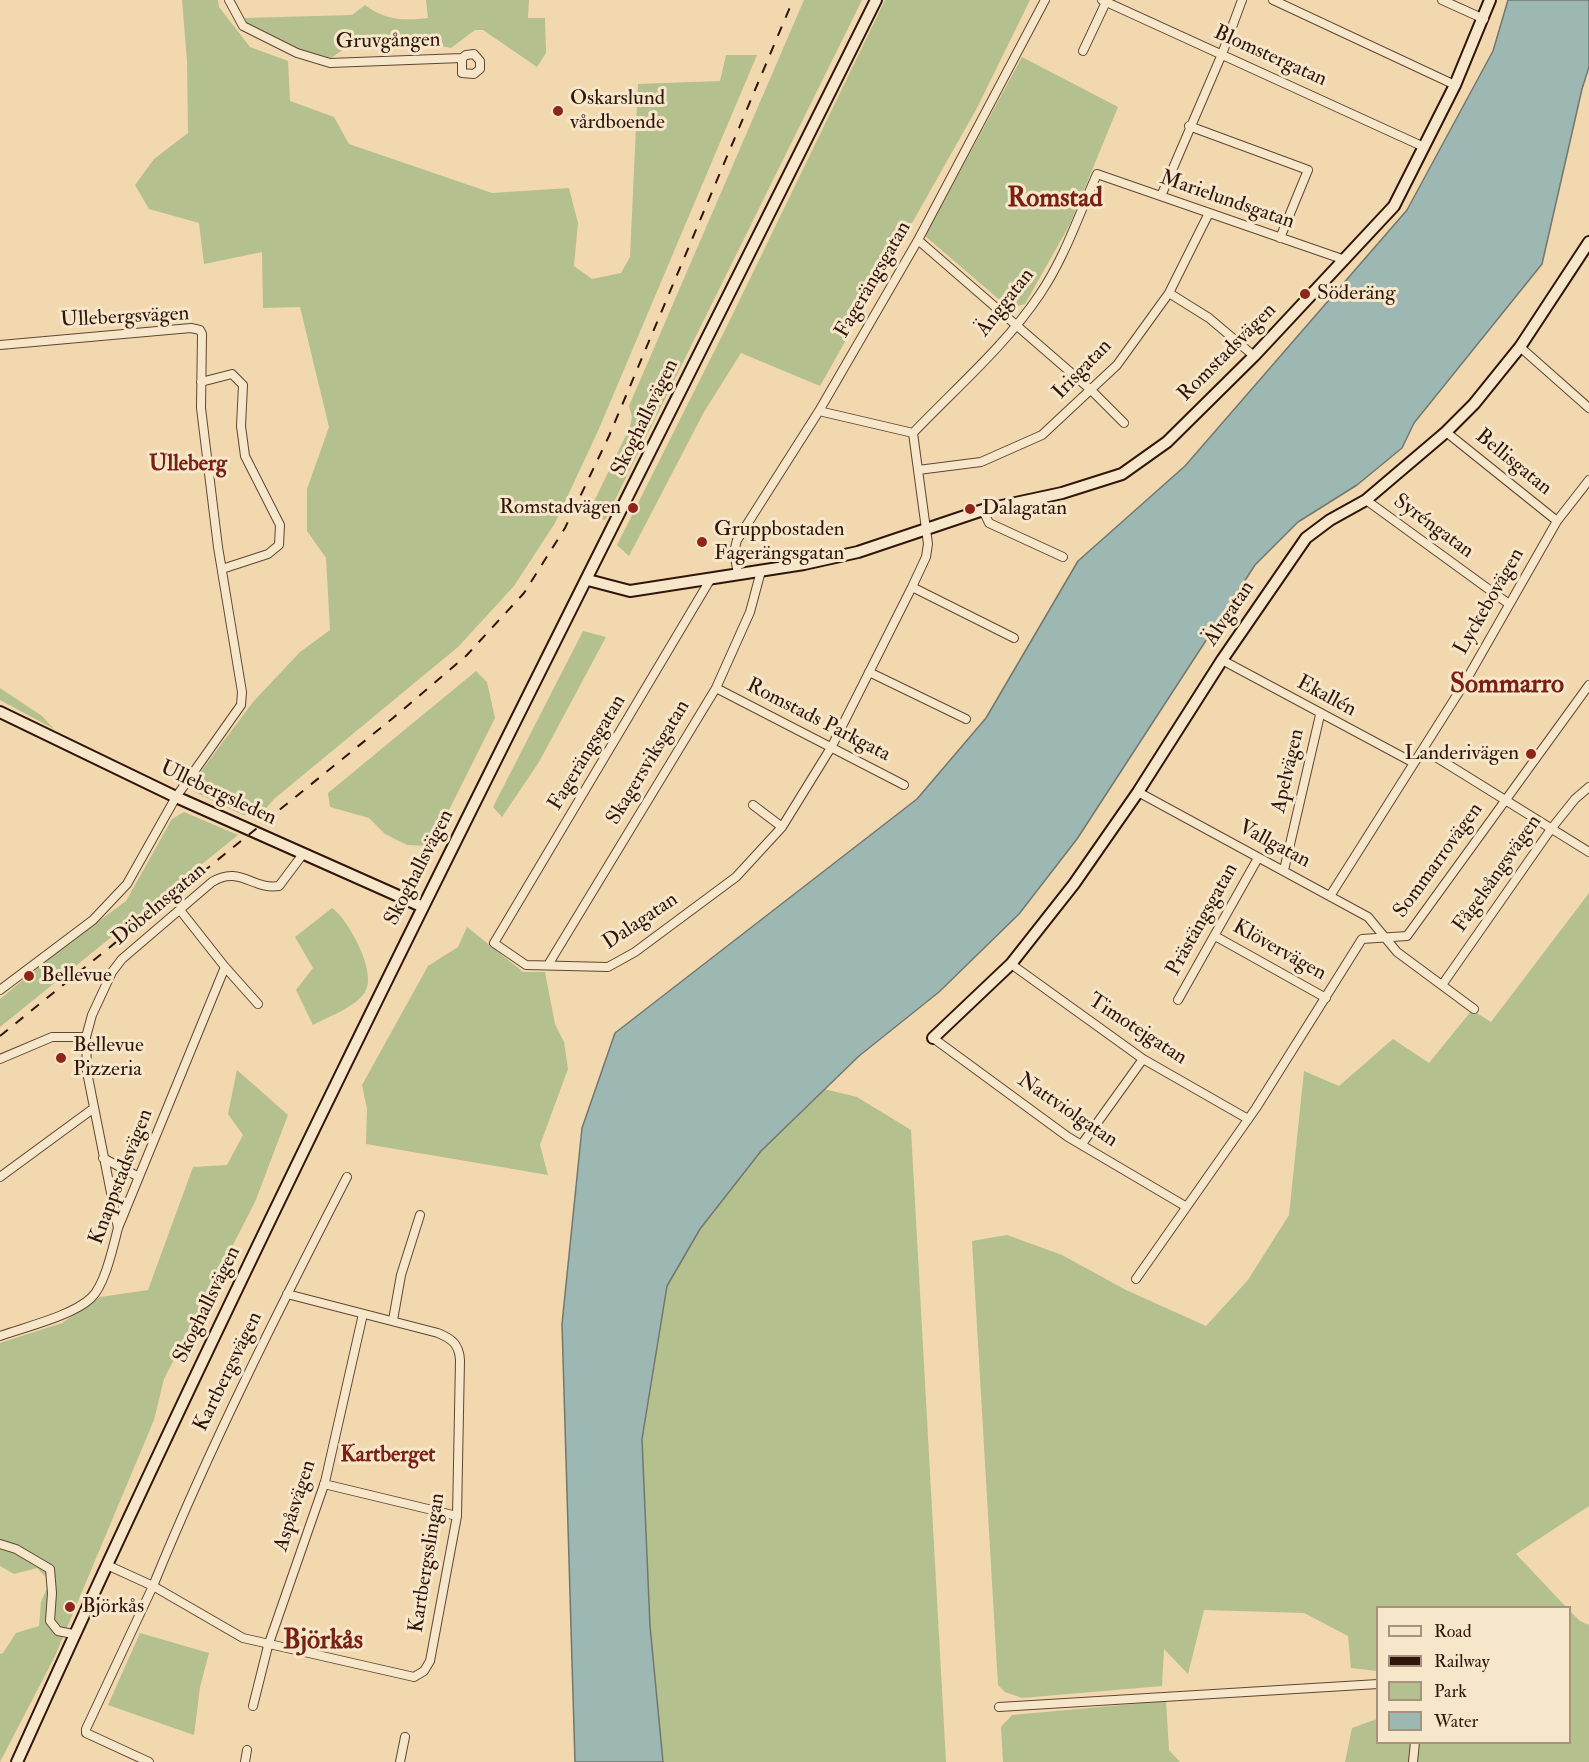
<!DOCTYPE html>
<meta charset="utf-8">
<style>
body{margin:0}
#map{position:relative;width:1589px;height:1762px;overflow:hidden;background:#f1d8ae;font-family:"IM FELL Double Pica",serif}
canvas{display:block}
.legend{position:absolute;left:1376px;top:1606px;width:195px;height:138px;box-sizing:border-box;background:#f6e6ca;border:2px solid #a7927d;margin:0;padding:8px 10px;list-style:none;font-size:18px;color:#31150a}
.legend li{display:flex;align-items:center;gap:12px;height:30px}
.legend b{width:30px;border:2px solid #a7927d}
</style>
<div id="map">
<canvas width="1589" height="1762"></canvas>
<ul class="legend">
<li><b style="height:8px;background:#f6e6ca"></b>Road</li>
<li><b style="height:8px;background:#31150a"></b>Railway</li>
<li><b style="height:16px;background:#b4c08e"></b>Park</li>
<li><b style="height:16px;background:#9db8b3"></b>Water</li>
</ul>
</div>
<script>
const g = document.querySelector('canvas').getContext('2d');
g.lineJoin = 'round';
function paint(path, color) { g.fillStyle = color; g.fill(path, 'evenodd'); }
function stroke(path, color, width, dash) { g.strokeStyle = color; g.lineWidth = width; g.lineCap = dash ? 'butt' : 'round'; g.setLineDash(dash || []); g.stroke(path); }
function drawText(font, color, halo, rows, align = 'center') {
  g.font = font + ' "IM FELL Double Pica",serif'; g.lineWidth = 6; g.setLineDash([]); g.textBaseline = 'middle'; g.strokeStyle = halo; g.fillStyle = color; for (const [text, x, y, turn = 0] of rows) {
    g.save(); g.translate(x, y); g.rotate((+turn || 0) * Math.PI / 180); g.textAlign = isNaN(turn) ? turn : align; if (halo) g.strokeText(text, 0, 0); g.fillText(text, 0, 0); g.restore();
  }
}
paint(new Path2D(`
 M182,0H218L219,7L250,47L288,61L290,101L334,117L349,144L492,193L569,188L578,223L574,266L592,279L621,273L630,257L638,84L720,81L726,55H757L598,431L555,523L514,586L458,647L274,799L260,815H243L193,791V782L253,702L300,652L330,630L326,558L307,531V489L329,427L300,307L263,308L262,252L204,264L199,223L149,209L135,185L154,159L188,133L187,61Z
 M426,0H529L528,18H545L546,53L537,67L483,30H475L451,48L384,34L359,39L331,58L302,51L246,25L245,18L352,15L365,5C384,20 404,21 428,18Z
 M804,0H862L605,520L587,516L630,427L632,417L629,406Z
 M885,0H1030L977,108L820,386L741,353L704,412L629,556L617,545L728,324Z
 M1022,57L1118,107L1070,224L1025,304L1009,308L925,236Z
 M583,631L606,637L539,762L502,817L493,807Z
 M476,671L487,682L495,718L431,846L407,845L385,834L369,818L330,807L328,793Z
 M0,688L42,716L54,729L0,700Z
 M184,812L238,835L0,1027V999L52,956L126,901L172,819Z
 M1589,893V1506L1516,1554L1566,1607L1378,1608L1377,1671L1351,1668L1348,1636L1304,1613L1204,1610L1188,1674L1164,1649L1162,1686L1022,1698L1005,1692L998,1685L972,1241L1007,1235L1062,1255L1126,1290L1206,1326L1248,1280L1289,1215L1304,1071L1339,1086L1393,1039L1429,1063L1472,1010L1491,1022Z
 M332,908C348,919 378,973 365,992C354,1008 330,1016 313,1025L296,990L313,968L295,937Z
 M467,927L523,972H545L555,1024L564,1042L568,1069L540,1145L548,1175L366,1144L367,1109L362,1085L428,966L458,947Z
 M237,1070L288,1115L255,1202L164,1379L154,1420L55,1656L0,1762V1654L3,1653L16,1633L39,1626L41,1602L50,1581L37,1568L14,1574L0,1566V1343L62,1323L100,1297L148,1290L193,1167L227,1165L243,1135L228,1114Z
 M824,1089L857,1097L911,1130L946,1762H663L650,1626L642,1439L667,1286L700,1229L761,1151Z
 M1570,1611L1580,1621L1589,1625V1762H1345L1352,1728L1377,1719L1378,1742H1570Z
 M140,1633L209,1653L200,1687L194,1735L108,1705Z
 M1166,1701L1169,1750L1180,1762H1003L1001,1727L1012,1715Z`), '#b4c08e');
const water = new Path2D(`
 M1508,0H1589V67L1582,89L1542,264L1414,423L1402,448L1357,485L1298,522L1255,565L1077,839L1019,914L939,992L859,1056L761,1151L700,1229L667,1286L642,1439L650,1626L663,1762H575L562,1324L582,1128L615,1033L917,799L986,718L1078,561L1185,466L1407,210L1493,51Z`);
paint(water, '#9db8b3');
stroke(water, '#72776f', 1.5);
const street = new Path2D(`
 M229,0L243,26L297,53L330,63L462,58L466,55L474,54L480,61V69L474,74L462,73V58
 M1102,0L1424,147
 M1273,0L1455,85
 M1442,0L1484,19
 M1083,51L1106,2
 M1189,126L1308,170L1280,238
 M1161,196L1222,54L1242,0
 M918,240L1091,390L1124,423
 M1169,293L1209,318L1254,356
 M0,345L191,328L200,330L202,334L201,408L218,547L242,692L241,705L176,797L127,884L93,920L0,990
 M1520,347L1589,408
 M201,382L232,374L243,385L241,426L245,456L280,525L279,545L268,554L222,569
 M1446,432L1557,521
 M913,433C956,388 1006,345 1040,294C1065,257 1079,214 1097,174L1345,260
 M918,470L981,462L1042,435L1117,365L1169,293L1209,213
 M1366,500L1509,604
 M983,510L989,523L1063,557
 M738,574L734,552L737,540L819,411L918,240L1045,0
 M710,580L494,943L526,965L608,967L635,952L736,877L782,827L832,746L912,587L926,557L928,544L913,433L819,411
 M912,587L1014,638
 M1222,660L1414,763
 M869,672L966,719
 M716,688L904,785
 M1423,749L1589,852
 M1138,792L1368,917L1397,952L1474,1009
 M753,805L782,827
 M1284,870L1320,715
 M1330,896L1464,684L1557,521L1589,480
 M180,910L225,967L258,1004
 M1215,936L1326,998
 M1011,964L1143,1059L1248,1119
 M548,965L716,688L750,612L761,571
 M1442,985L1551,829L1575,799L1589,787
 M1178,1000L1258,858
 M933,1038L1068,1137L1185,1206
 M0,1059L52,1037H86
 M1082,1144L1143,1059
 M103,1158L139,1177
 M0,1177L94,1108
 M118,1228L87,1072L86,1037L92,1015L112,972L122,959L212,882C240,865 252,890 279,886L303,854
 M1136,1279L1256,1108L1362,939L1407,936L1589,685
 M287,1294L438,1333C452,1339 459,1344 460,1360L457,1516L430,1661L424,1671L414,1677L243,1638L153,1586C210,1446 278,1311 347,1177
 M393,1320L401,1275L420,1215
 M0,1336C25,1327 72,1316 91,1298C105,1285 113,1247 118,1228L225,967
 M324,1484L457,1516
 M0,1544L16,1549L50,1569L52,1593L50,1621L58,1631L73,1634
 M107,1565L153,1586L86,1729V1733L149,1762
 M253,1706L268,1646L325,1482L363,1314
 M999,1707L1378,1684
 M245,1762L247,1750
 M400,1762L405,1737
 M1413,1762L1415,1742`);
const secondary = new Path2D(`
 M588,580L630,591L804,564L858,552L983,510L1062,493L1122,474L1167,442L1254,356L1394,206L1455,85L1490,0
 M0,712L176,797L421,906
 M933,1038L1011,964L1074,884L1138,792L1222,660L1306,538L1330,520L1366,500L1446,432L1474,404L1520,347L1589,242
 M17,1762C285,1166 585,585 876,0`);
stroke(street, '#614633', 10);
stroke(secondary, '#31150a', 14);
stroke(street, '#f6e6ca', 8);
stroke(secondary, '#f6e6ca', 10);
stroke(new Path2D(`
 M0,1036L393,718L466,656L524,593L565,528L609,436L793,0`), '#31150a', 2, [10, 10]);
for (const [x, y, r, color] of [
 [558,111,6,"#8f2418"],
 [1305,294,6,"#8f2418"],
 [633,508,6,"#8f2418"],
 [970,509,6,"#8f2418"],
 [702,542,6,"#8f2418"],
 [1531,754,6,"#8f2418"],
 [29,976,6,"#8f2418"],
 [61,1058,6,"#8f2418"],
 [70,1607,6,"#8f2418"]
]) { const dot = new Path2D(); dot.arc(x, y, r, 0, 2 * Math.PI); g.fillStyle = color; g.fill(dot); stroke(dot, '#f6e6ca', 2); }
drawText('21px', '#31150a', '#f6e6ca', [
 ["Gruvgången",388,42,-1],
 ["Blomstergatan",1270,57,24],
 ["Marielundsgatan",1227,201,19],
 ["Fagerängsgatan",874,280,-60],
 ["Änggatan",1006,303,-52],
 ["Ullebergsvägen",125,318,-3],
 ["Romstadsvägen",1228,353,-45],
 ["Irisgatan",1083,370,-46],
 ["Skoghallsvägen",646,418,-64],
 ["Bellisgatan",1513,463,39],
 ["Syréngatan",1433,527,36],
 ["Lyckebovägen",1490,602,-60],
 ["Älvgatan",1230,614,-56],
 ["Ekallén",1326,697,28],
 ["Romstads Parkgata",818,721,27],
 ["Fagerängsgatan",588,753,-59],
 ["Skagersviksgatan",649,763,-59],
 ["Apelvägen",1289,771,-77],
 ["Ullebergsleden",218,794,25],
 ["Vallgatan",1274,845,28],
 ["Sommarrovägen",1439,861,-54],
 ["Skoghallsvägen",420,868,-63],
 ["Fågelsångsvägen",1498,874,-55],
 ["Döbelnsgatan",160,905,-40],
 ["Prästängsgatan",1203,920,-61],
 ["Dalagatan",641,922,-34],
 ["Klövervägen",1279,951,29],
 ["Timotejgatan",1137,1030,33],
 ["Nattviolgatan",1067,1111,34],
 ["Knappstadsvägen",122,1177,-69],
 ["Skoghallsvägen",208,1305,-64],
 ["Kartbergsvägen",229,1372,-64],
 ["Aspåsvägen",296,1506,-72],
 ["Kartbergsslingan",428,1563,-81]
]);
drawText('21px', '#31150a', '#f6e6ca', [
 ["Oskarslund",570,99],
 ["vårdboende",570,123],
 ["Söderäng",1317,294],
 ["Romstadvägen",621,508,"right"],
 ["Dalagatan",982,509],
 ["Gruppbostaden",714,530],
 ["Fagerängsgatan",714,554],
 ["Landerivägen",1519,754,"right"],
 ["Bellevue",41,976],
 ["Bellevue",73,1046],
 ["Pizzeria",73,1070],
 ["Björkås",82,1607]
], 'left');
drawText('bold 22px', '#7a1f14', '#f6e6ca', [
 ["Ulleberg",188,465],
 ["Kartberget",388,1456]
]);
drawText('bold 27px', '#7a1f14', '#f6e6ca', [
 ["Romstad",1055,200],
 ["Sommarro",1507,686],
 ["Björkås",323,1642]
]);
</script>
